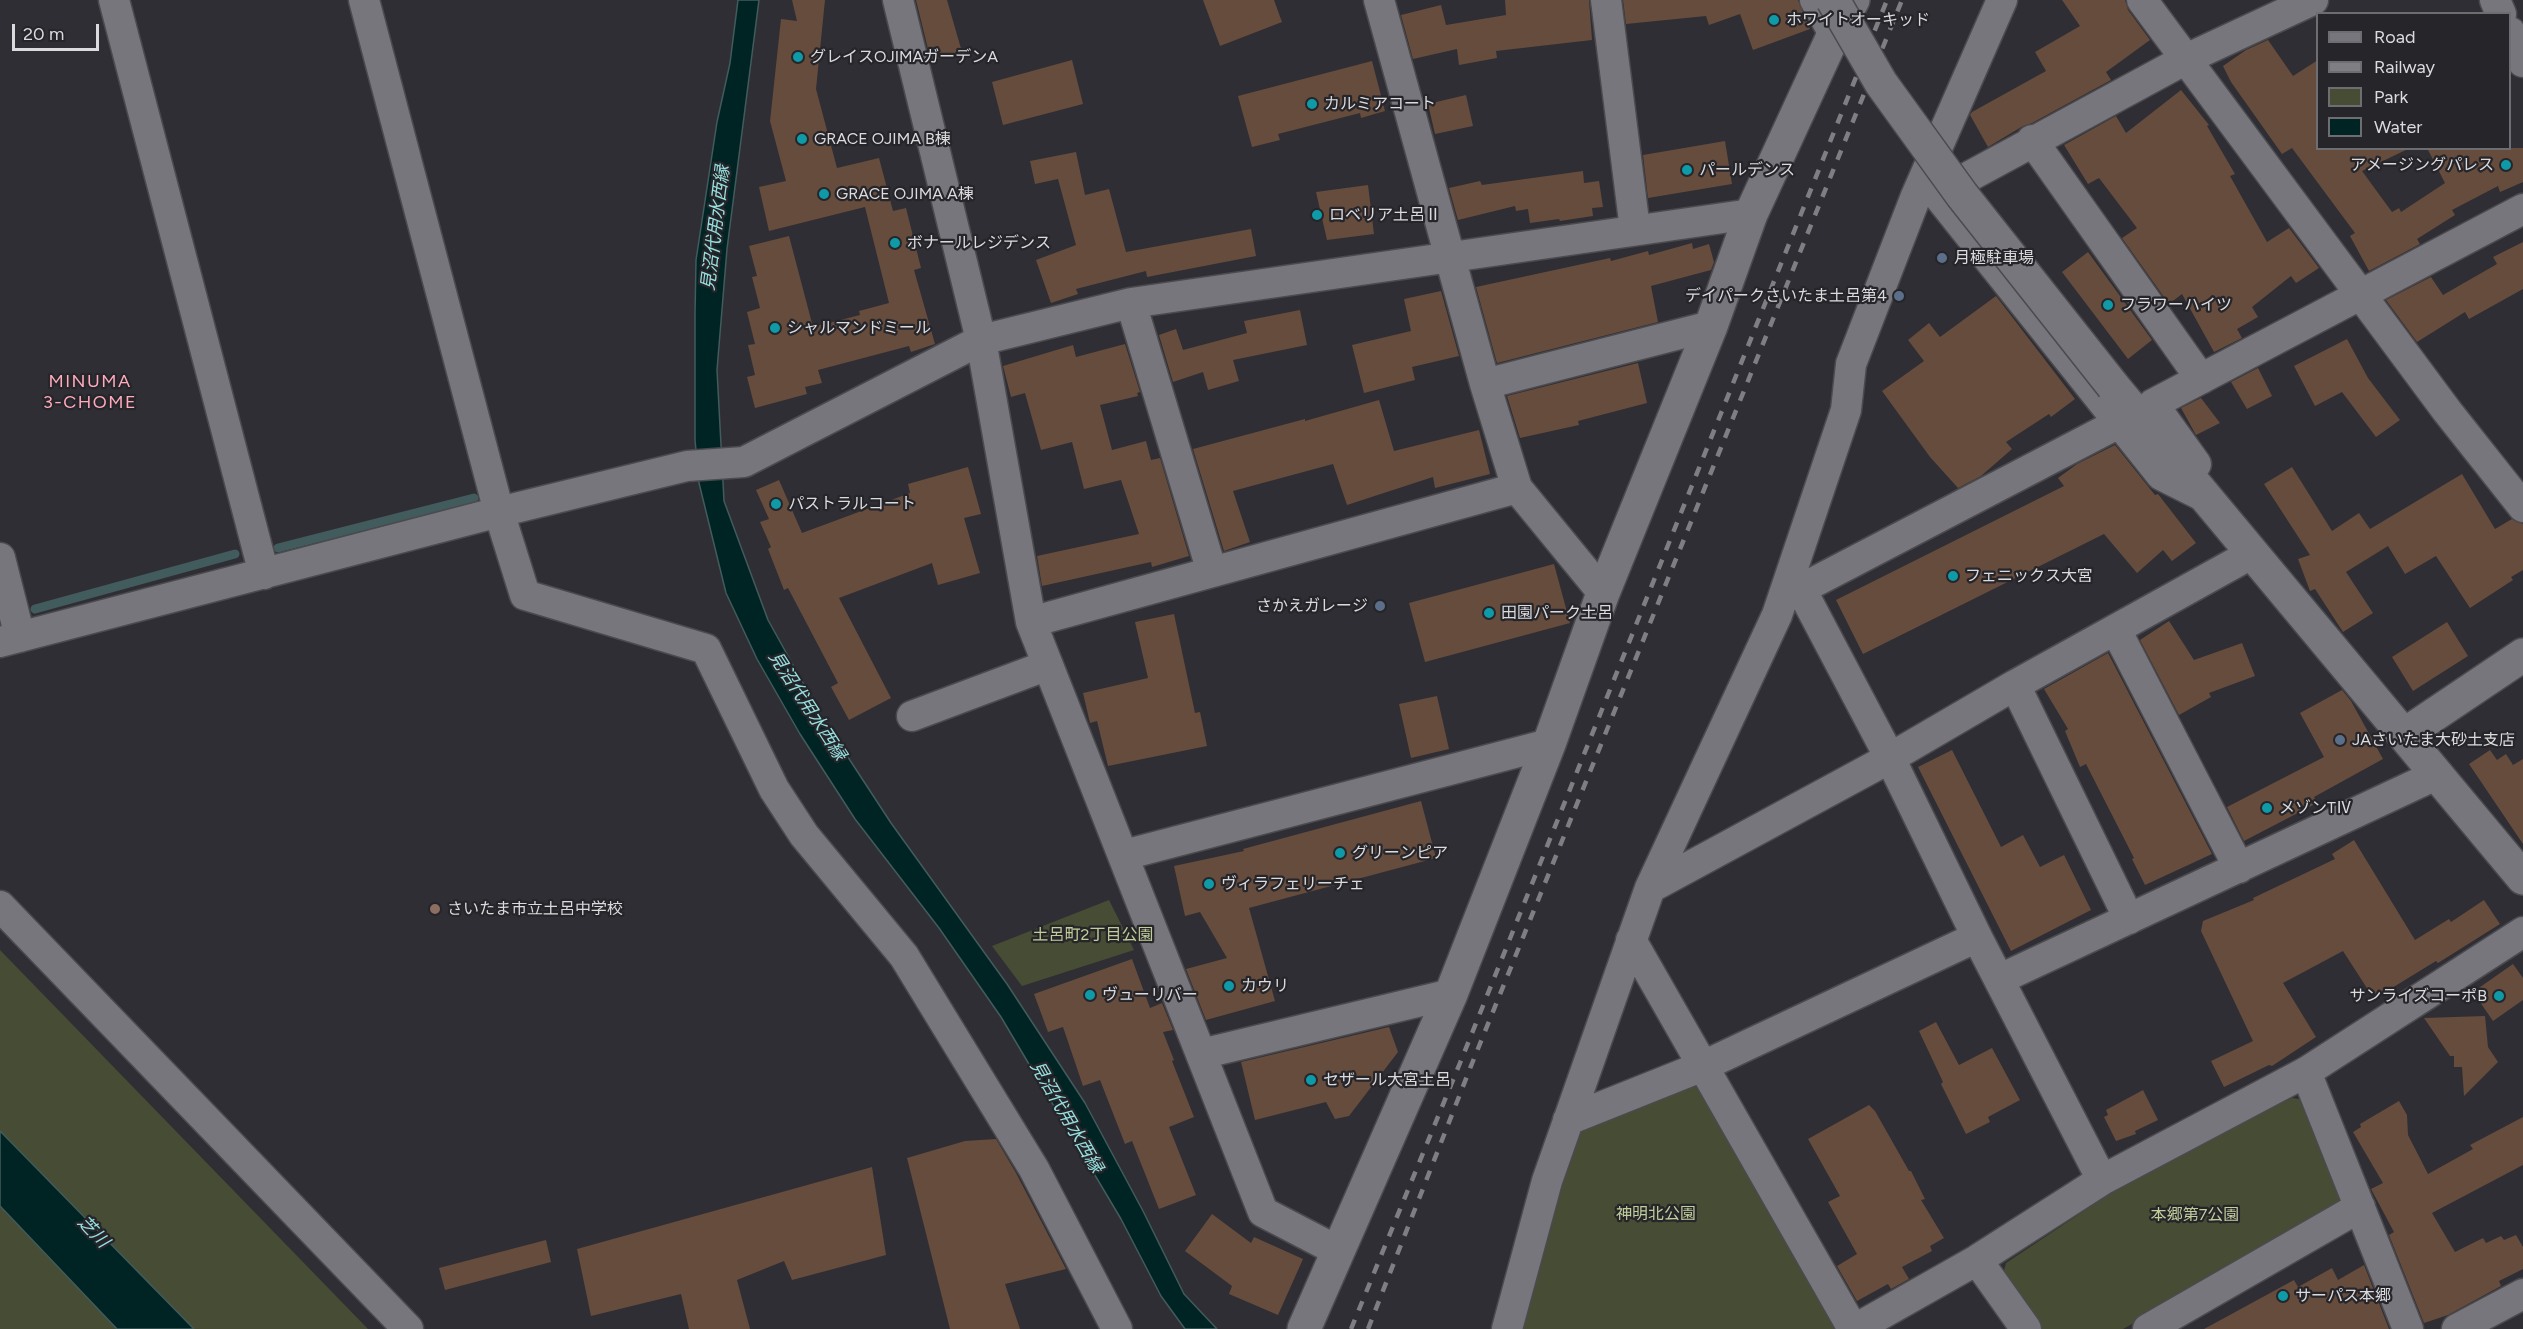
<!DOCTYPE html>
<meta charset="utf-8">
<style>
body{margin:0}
#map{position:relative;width:2523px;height:1329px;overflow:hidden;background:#2f2e34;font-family:Figtree,sans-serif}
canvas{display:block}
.legend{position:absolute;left:2316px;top:12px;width:195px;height:138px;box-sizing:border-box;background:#26252a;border:2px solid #6e6e72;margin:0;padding:8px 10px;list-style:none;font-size:18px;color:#dbdbde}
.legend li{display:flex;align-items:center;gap:12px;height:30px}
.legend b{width:30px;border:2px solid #6e6e72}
.scale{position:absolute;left:12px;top:24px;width:87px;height:27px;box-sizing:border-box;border:3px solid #dbdbde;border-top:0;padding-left:8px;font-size:18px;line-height:21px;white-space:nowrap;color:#dbdbde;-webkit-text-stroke:4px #26252a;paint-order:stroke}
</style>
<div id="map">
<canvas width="2523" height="1329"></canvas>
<ul class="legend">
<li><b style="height:8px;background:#77767d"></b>Road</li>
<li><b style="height:8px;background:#7f7f83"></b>Railway</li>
<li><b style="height:16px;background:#464d34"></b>Park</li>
<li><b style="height:16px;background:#002424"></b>Water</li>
</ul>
<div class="scale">20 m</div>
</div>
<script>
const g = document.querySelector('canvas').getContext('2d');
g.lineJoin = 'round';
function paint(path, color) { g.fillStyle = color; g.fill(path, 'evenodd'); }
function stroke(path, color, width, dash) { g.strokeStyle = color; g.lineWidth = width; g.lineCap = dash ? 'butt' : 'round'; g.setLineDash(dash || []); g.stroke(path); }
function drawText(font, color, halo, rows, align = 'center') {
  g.font = font + ' Figtree,"Noto Sans JP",sans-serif'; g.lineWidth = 4.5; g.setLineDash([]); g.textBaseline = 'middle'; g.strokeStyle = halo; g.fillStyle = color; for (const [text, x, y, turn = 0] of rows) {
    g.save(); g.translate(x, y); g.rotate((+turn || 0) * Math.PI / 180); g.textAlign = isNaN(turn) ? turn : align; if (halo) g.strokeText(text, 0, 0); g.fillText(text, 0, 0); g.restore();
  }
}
paint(new Path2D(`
 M1109,900L1134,950L1022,986L992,946Z
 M0,950L368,1329H194L0,1131Z
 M1703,1066L1853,1329H1507L1568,1120Z
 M2292,1098L2305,1100L2346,1205L2123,1329H2032L2002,1279L2006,1263L2162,1159Z
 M0,1206L117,1329H0Z`), '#464d34');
const water = new Path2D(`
 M738,0H759L727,249L717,370L724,501L768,620L823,719L891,823L1007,984L1085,1103L1143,1211L1184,1294L1217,1329H1185L1161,1296L1121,1219L1001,1017L939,928L855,819L800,734L757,659L726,593L699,483L695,440V314L696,260L717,122L730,63Z
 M0,1131L194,1329H117L0,1206Z`);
paint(water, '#002424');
stroke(water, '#425b5c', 1.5);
stroke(new Path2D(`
 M278,548L474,498
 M35,609L235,554`), '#425b5c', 9);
paint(new Path2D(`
 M792,0H825L816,89L837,168L879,158L893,211L906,208L921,268L914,270L935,344L911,352L909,346L818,370L822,383L805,387L807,394L755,408L747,377L755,375L748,345L755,344L747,312L760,308L752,277L757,276L749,246L789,236L813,327L860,315L859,311L889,303L865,207L769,231L759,187L786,181L770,121L781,19L797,21Z
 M916,0H947L962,52L931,61Z
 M1203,0H1274L1282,22L1220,46Z
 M1505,0H1589L1592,40L1496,51L1497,58L1459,65L1457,49L1413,59L1401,15L1441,5L1446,25L1506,15Z
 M1623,0H1798L1810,29L1753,50L1740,14L1709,25L1706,16L1626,24Z
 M2062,0H2125L2128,10L2150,40L2106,72L2111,80L2032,123L2023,126L1988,147L1970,115L1972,112L2046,71L2035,52L2080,26Z
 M2268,40L2293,76L2318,60V148H2410L2362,171L2392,212L2399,208L2401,212L2445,183L2427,148H2523V182L2500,192L2498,186L2452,210L2455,215L2417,239L2420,244L2369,271L2350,236L2355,233L2292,148L2282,154L2231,82L2223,66L2246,50Z
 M1072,60L1083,104L1003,125L992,82Z
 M1372,61L1385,111L1361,118L1360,113L1278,134L1280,140L1252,147L1238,96Z
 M2181,90L2209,125L2207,126L2235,174L2230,176L2267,242L2289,228L2319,268L2296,283L2291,276L2252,307L2258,317L2237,329L2242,338L2214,352L2182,294L2169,304L2122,238L2137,228L2099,178L2088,184L2064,145L2116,116L2126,133Z
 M1466,95L1473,126L1435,134L1428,104Z
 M1725,141L1732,184L1648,198L1643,155Z
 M1076,152L1085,195L1109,189L1126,252L1251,229L1256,256L1147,277L1146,271L1076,289L1078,294L1051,303L1036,260L1076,245L1058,179L1035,184L1030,161Z
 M1583,171L1584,183L1599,181L1603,207L1592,208L1593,216L1560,221L1559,219L1530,223L1528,209L1516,211L1515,206L1458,220L1449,188L1480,181L1482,185Z
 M1368,185L1374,234L1327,240L1316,192Z
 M2523,242V289L2469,319L2465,312L2417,342L2386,300L2431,277L2443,295L2497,264L2493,257Z
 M1692,243L1693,249L1709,244L1714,262L1711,270L1651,286L1658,322L1497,363L1476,287L1610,258L1611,261L1648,251L1649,255Z
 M2088,252L2152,340L2128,359L2062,272Z
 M1441,291L1459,356L1412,367L1415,380L1364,393L1352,345L1411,331L1404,299Z
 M1996,296L2075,399L2051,417L2049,414L2006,442L2012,449L1981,476L1958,488L1930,457L1882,391L1924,361L1908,340L1929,323L1940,337Z
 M1300,310L1307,345L1233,360L1239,381L1208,390L1203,372L1173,382L1159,335L1176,329L1183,350L1247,333L1244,321Z
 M2347,339L2368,378L2400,420L2376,437L2342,392L2315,406L2294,366Z
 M1125,344L1140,392L1137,393L1138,396L1100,405L1112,450L1146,441L1151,460L1160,458L1189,556L1152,567L1151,562L1042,586L1037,556L1139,534L1121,480L1084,489L1072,442L1041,450L1025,393L1011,397L1003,366L1073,345L1076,357Z
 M1638,363L1647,403L1578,421L1579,425L1520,438L1507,396Z
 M2258,368L2272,396L2247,409L2231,382Z
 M2201,398L2220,423L2196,435L2181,408Z
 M1379,400L1394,451L1479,430L1490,474L1435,488L1433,477L1347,505L1333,464L1233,491L1250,542L1224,551L1193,449L1305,419V421Z
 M2115,445L2155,495L2158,494L2196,543L2172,561L2163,550L2137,573L2104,534L1863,654L1836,600L2064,486L2058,478L2077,464Z
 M968,467L981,514L964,518L980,573L938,585L932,563L839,598L891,698L849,720L831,687L838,683L788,588L784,590L768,549L771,547L760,522L769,519L756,490L779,480L802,533L910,493L908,484Z
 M2292,467L2332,531L2359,513L2370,529L2462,474L2495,529L2512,519L2523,524V570L2511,577L2513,580L2470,608L2436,556L2405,574L2388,546L2346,572L2373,613L2343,632L2315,589L2310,591L2298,559L2310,555L2264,484Z
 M1554,564L1570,623L1425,662L1409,603Z
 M1174,614L1195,713L1200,712L1207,746L1108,766L1097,721L1090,723L1083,693L1148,678L1135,622Z
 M2169,621L2194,660L2242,643L2255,676L2209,693L2211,697L2179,715L2140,640Z
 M2447,622L2468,656L2413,691L2392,657Z
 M2108,653L2212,854L2145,885L2132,859L2134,858L2086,764L2080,767L2065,731L2068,729L2044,689Z
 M2342,690L2351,701L2383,759L2314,797L2317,803L2244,841L2227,807L2324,757L2300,713Z
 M1437,696L1449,749L1411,758L1399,704Z
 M1952,750L2001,847L2023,835L2040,867L2064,855L2091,910L2011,951L1918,767Z
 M2490,750L2497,760L2506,754L2513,765L2523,759V844L2469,764Z
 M1421,801L1436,858L1249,908L1275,1001L1206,1020L1186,969L1227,958L1200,912L1185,916L1174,866L1244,851L1243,849Z
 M2354,840L2415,940L2449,919L2451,922L2484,900L2500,924L2438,963L2436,961L2374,999L2343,951L2283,983L2316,1037L2272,1066L2269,1065L2224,1087L2211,1061L2253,1041L2201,931L2203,921L2254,900L2253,898L2335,859L2332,854Z
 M1132,959L1150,1008L1162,1003L1173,1030L1163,1032L1174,1060L1172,1061L1194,1117L1169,1127L1196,1195L1159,1209L1132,1141L1125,1144L1100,1080L1083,1086L1063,1027L1048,1032L1034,994Z
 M2513,964L2523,978V1000L2493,1021L2473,992Z
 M2485,1016L2488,1047L2498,1062L2464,1096L2462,1067H2454V1056H2450L2424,1018Z
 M1936,1022L1959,1065L1992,1048L2020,1100L1988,1117L1990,1122L1966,1134L1941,1084L1943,1082L1919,1031Z
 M1389,1027L1398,1052L1349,1116L1335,1119L1326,1102L1255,1120L1241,1062Z
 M2143,1090L2158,1120L2135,1131L2136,1134L2116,1141L2104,1117L2108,1115L2106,1110Z
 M2399,1101L2407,1115L2408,1135L2428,1174L2473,1149L2470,1145L2523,1117V1165L2432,1213L2455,1252L2483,1238L2486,1243L2501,1236L2504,1240L2516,1235L2523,1247V1269L2499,1281L2501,1286L2448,1315L2424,1323L2389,1235L2394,1232L2371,1189L2383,1183L2353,1132L2361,1127L2360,1124Z
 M1869,1105L1875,1111L1909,1171H1911L1925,1199L1921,1200L1944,1238L1930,1246L1932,1251L1902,1267L1909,1279L1891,1289L1888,1284L1857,1301L1837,1266L1857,1254L1828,1202L1840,1196L1808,1139Z
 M996,1139L1016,1173L1066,1269L1005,1284L1020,1329H950L907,1158L965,1141Z
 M872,1167L886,1255L792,1280L784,1261L737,1280L750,1329H689L681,1294L591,1316L577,1249Z
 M1212,1214L1251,1243L1254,1237L1303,1259L1278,1315L1229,1294L1232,1286L1185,1251Z
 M546,1240L551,1262L445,1290L439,1268Z
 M2364,1265L2389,1329H2204L2294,1280L2298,1287L2332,1268L2338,1280Z`), '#664c3d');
const street = new Path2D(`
 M114,0L264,574
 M364,0L499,512L525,595L706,649L774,789L804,835L904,956L1034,1169L1117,1329
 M898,0L981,340L1031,622L1263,1212L1338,1251
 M1379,0L1485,384L1517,488L1603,593
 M1606,0L1635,229
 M1815,0L1834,34
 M2142,0L2447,411L2523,507
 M2495,0L2501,14
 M2510,32L2523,62
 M2032,140L2201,379
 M1970,176L2186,59L2313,0
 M1924,178L2161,475L2205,497
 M1131,303L1212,572
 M1485,384L1711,326
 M2196,464L2153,404L2523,209
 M0,558L20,637
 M1790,578L1801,589L1890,758L1977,937L2102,1180
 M1801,589L2119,423
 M1031,622L1517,488
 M2116,630L2239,868
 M0,642L499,512L687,466L744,462L981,340L1131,303L1751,214
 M2015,685L2129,919
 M912,716L1048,665
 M1124,855L1549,744
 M1650,888L1890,758L2015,685L2253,553
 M0,906L408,1329
 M1631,940L1853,1329
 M2000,979L2438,774
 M1201,1054L1451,994
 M2306,1072L2408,1329
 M1568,1120L1703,1066L1977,937
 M1977,1260L2026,1329
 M1507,1329L1547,1181L1650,888L1777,615L1846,410L1851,364L1916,196L2002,0
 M1855,1329L1977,1260L2102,1180L2306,1072L2523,932
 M2148,1329L2360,1207
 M2457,1329L2523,1294`);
const secondary = new Path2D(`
 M2113,386L2523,878
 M2404,735L2523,655
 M1304,1329L1451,994L1549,744L1603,593L1711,326L1751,214L1834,34L1853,0`);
stroke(street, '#4b4a4e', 33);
stroke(secondary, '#4b4a4e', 36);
stroke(street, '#77767d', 30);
stroke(secondary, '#77767d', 33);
stroke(new Path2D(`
 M1351,1329L1460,1063L1887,0
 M1368,1329L1471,1066L1902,0`), '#7f7f83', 4.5, [10, 10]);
const secondaryBridge = new Path2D(`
 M1833,0L1881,83L1962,195L2113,386`);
stroke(secondaryBridge, '#4b4a4e', 36, []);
stroke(secondaryBridge, '#77767d', 33);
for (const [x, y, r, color] of [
 [1774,20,6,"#0f9aa8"],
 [798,57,6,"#0f9aa8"],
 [1312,104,6,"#0f9aa8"],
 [802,139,6,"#0f9aa8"],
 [2506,165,6,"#0f9aa8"],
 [1687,170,6,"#0f9aa8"],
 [824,194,6,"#0f9aa8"],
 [1317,215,6,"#0f9aa8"],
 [895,243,6,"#0f9aa8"],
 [1942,258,6,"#5c6f8a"],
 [1899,296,6,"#5c6f8a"],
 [2108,305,6,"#0f9aa8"],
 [775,328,6,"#0f9aa8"],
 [776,504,6,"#0f9aa8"],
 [1953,576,6,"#0f9aa8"],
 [1380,606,6,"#5c6f8a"],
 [1489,613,6,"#0f9aa8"],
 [2340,740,6,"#5c6f8a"],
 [2267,808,6,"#0f9aa8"],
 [1340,853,6,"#0f9aa8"],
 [1209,884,6,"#0f9aa8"],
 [435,909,6,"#8d6e63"],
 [1229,986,6,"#0f9aa8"],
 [1090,995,6,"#0f9aa8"],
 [2499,996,6,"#0f9aa8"],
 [1311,1080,6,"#0f9aa8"],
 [2283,1296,6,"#0f9aa8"]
]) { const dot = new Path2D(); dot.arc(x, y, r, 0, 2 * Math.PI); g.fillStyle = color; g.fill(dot); stroke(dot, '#26252a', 2); }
drawText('16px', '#dbdbde', '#26252a', [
 ["ホワイトオーキッド",1786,20],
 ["グレイスOJIMAガーデンA",810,57],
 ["カルミアコート",1324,104],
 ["GRACE OJIMA B棟",814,139],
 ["アメージングパレス",2494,165,"right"],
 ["パールデンス",1699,170],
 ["GRACE OJIMA A棟",836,194],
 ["ロベリア土呂Ⅱ",1329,215],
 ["ボナールレジデンス",907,243],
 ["月極駐車場",1954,258],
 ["デイパークさいたま土呂第4",1887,296,"right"],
 ["フラワーハイツ",2120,305],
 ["シャルマンドミール",787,328],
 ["パストラルコート",788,504],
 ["フェニックス大宮",1965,576],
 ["さかえガレージ",1368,606,"right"],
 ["田園パーク土呂",1501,613],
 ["JAさいたま大砂土支店",2352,740],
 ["メゾンTⅣ",2279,808],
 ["グリーンピア",1352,853],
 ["ヴィラフェリーチェ",1221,884],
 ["さいたま市立土呂中学校",447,909],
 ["カウリ",1241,986],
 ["ヴューリバー",1102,995],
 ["サンライズコーポB",2487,996,"right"],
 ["セザール大宮土呂",1323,1080],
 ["サーパス本郷",2295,1296]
], 'left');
drawText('16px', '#c0ce9a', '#26252a', [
 ["土呂町2丁目公園",1093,935],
 ["神明北公園",1656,1214],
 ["本郷第7公園",2195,1215]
]);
drawText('italic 18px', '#96dfdf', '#26252a', [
 ["見沼代用水西縁",716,228,-83],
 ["見沼代用水西縁",807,706,57],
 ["見沼代用水西縁",1066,1117,60],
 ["芝川",93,1232,46]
]);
g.letterSpacing = '1.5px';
drawText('18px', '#ffabbd', '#26252a', [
 ["MINUMA",90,382],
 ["3-CHOME",90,403]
]);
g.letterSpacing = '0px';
</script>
